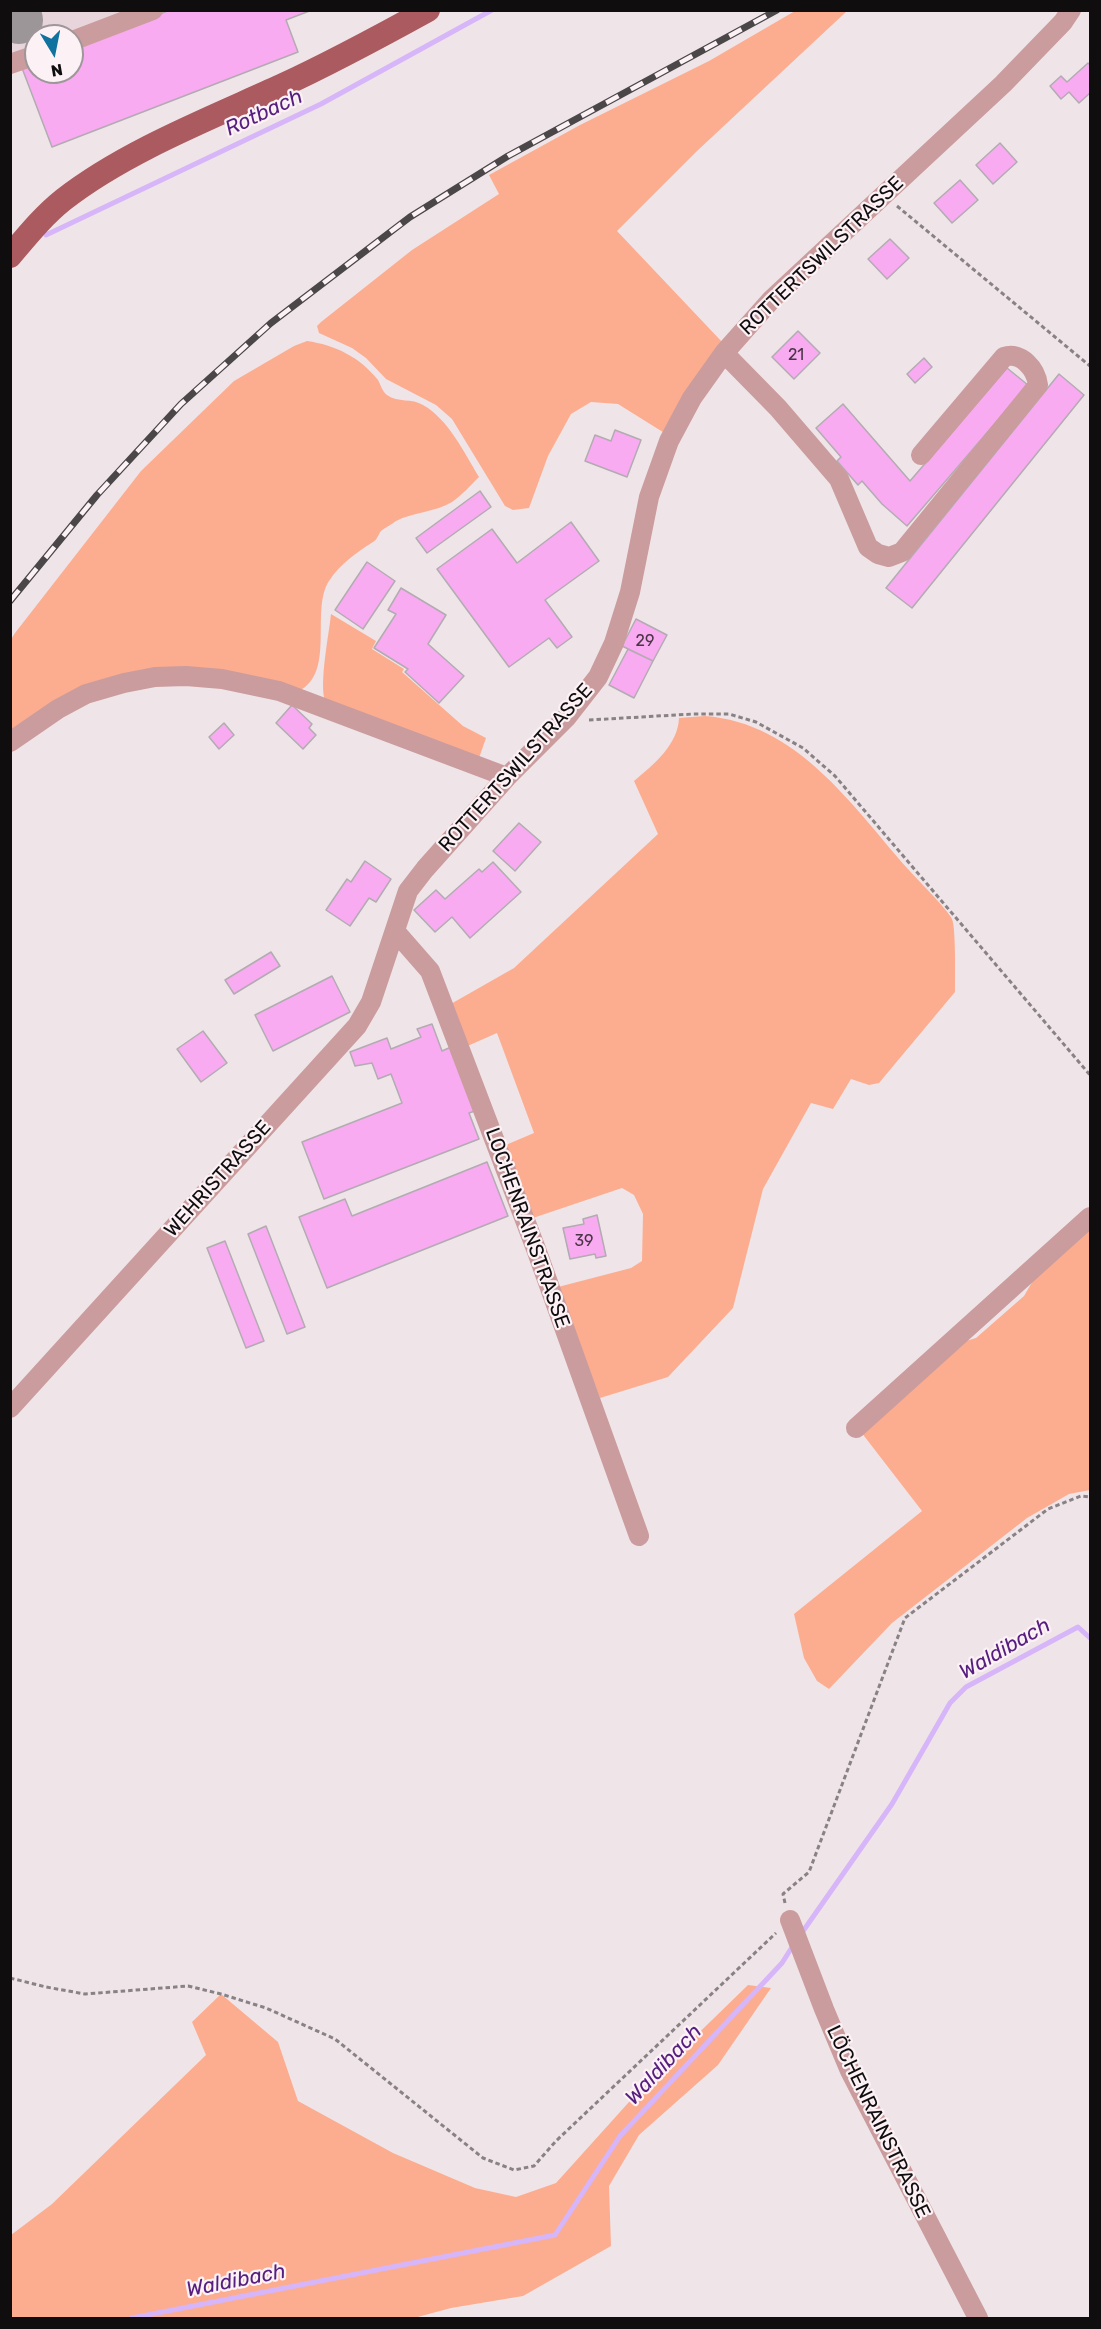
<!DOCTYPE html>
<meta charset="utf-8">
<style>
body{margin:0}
#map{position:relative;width:1101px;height:2329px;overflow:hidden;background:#efe5e9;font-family:Rubik,sans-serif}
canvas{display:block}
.frame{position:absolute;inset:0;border:12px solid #100d0e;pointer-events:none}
.north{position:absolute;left:24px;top:24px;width:60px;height:60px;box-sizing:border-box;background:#fcf2f6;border:2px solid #9e9699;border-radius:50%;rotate:170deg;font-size:16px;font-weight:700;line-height:24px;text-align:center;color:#100d0e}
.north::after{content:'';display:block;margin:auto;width:21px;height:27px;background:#0f729f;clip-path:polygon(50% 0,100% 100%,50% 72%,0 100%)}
</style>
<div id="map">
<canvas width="1101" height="2329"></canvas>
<div class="frame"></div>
<div class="north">N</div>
</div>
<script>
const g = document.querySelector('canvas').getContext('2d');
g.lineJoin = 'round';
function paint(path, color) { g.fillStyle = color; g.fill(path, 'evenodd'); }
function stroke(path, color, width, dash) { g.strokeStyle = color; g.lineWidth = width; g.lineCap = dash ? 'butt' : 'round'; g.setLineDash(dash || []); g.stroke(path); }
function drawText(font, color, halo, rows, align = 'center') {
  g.font = font + ' Rubik,sans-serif'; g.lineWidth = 4.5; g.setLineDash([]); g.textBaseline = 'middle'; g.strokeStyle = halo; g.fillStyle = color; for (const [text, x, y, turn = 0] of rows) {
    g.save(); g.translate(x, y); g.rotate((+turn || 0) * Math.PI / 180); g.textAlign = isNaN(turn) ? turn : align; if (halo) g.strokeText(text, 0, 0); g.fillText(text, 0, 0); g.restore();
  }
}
paint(new Path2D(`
 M11,11H170L72,48V36H36V62L11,72Z`), '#e7d5db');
paint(new Path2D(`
 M795,11H847L697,151L617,231L724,344L666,434L618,404L591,402L571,414L548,456L529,508L513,510L505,506L452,419L436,405L386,379L366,358L352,348L319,333L317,326L321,322L412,250L499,194L489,175L580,125L709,61Z
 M307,341C335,345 360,357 378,380C381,385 382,391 387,395C398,403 412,398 423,405C448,419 464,452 479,477C471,485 462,495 452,502C436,512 413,512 396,521C392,524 385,528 381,531C378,535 377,540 373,542C356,553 341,563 329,581C310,610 336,672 299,691L160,669L11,733L10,641L15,633L141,471L234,381L294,346Z
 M331,614L376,641L372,649L404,669L402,672L463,726L486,738L479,758L325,701C319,683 329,634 331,614Z
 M705,716C797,723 851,804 907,868C916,878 948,910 952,919C956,928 955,980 955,992L879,1083L869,1085L851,1079L833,1109L811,1103L763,1189L733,1308L668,1377L600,1398L558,1287L631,1268L642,1261L643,1214L634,1195L622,1188L530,1219L501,1147L534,1133L497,1033L463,1048L449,1005L514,968L658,834L634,781C653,765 678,745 679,718Z
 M1090,1222V1490L1069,1494L1027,1518L892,1623L829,1689L817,1681L804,1658L794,1614L922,1511L861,1432L959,1343L976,1338L1024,1296L1038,1272Z
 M748,1985L771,1988L718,2065L639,2135L609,2186L611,2246L523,2296L451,2308L414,2318H11V2235L52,2204L206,2055L192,2022L221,1994L278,2042L298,2101L393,2153L475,2188L516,2197L556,2183L638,2092Z`), '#fcad90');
stroke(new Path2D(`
 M46,235L321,104L492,10
 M801,1934L892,1804L950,1703L966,1687L1078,1627L1090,1638
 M132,2318L555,2235L620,2136L782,1963L794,1944`), '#d6b5f9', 5);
stroke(new Path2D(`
 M15,10L19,20`), '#9d9698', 48);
const building = new Path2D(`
 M170,10H312L286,20L298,52L52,147L22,68L36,62V72H72V48Z
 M1088,63L1090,65V93L1079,103L1069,92L1061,99L1050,86L1061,76L1067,82Z
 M1000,143L1017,162L993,184L976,165Z
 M960,180L978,200L952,223L934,203Z
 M890,239L909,258L887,279L868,259Z
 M798,331L820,353L794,379L772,357Z
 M924,358L932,367L915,383L907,374Z
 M1007,368L1028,385L907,526L882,504L862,481L858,485L837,461L841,457L816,428L843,404L910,481Z
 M1059,374L1084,395L912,608L886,588Z
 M615,430L641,440L627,477L585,461L595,435L611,441Z
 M480,491L491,507L427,553L416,538Z
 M571,522L599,561L545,600L572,637L557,648L549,638L509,667L437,569L492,529L517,563Z
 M367,562L395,581L363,629L335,610Z
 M401,588L446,615L428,644L464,676L439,703L405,672L408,669L374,648L396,614L388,610Z
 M636,619L667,635L653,661L622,646Z
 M628,649L653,661L634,698L609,685Z
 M292,705L312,724L309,728L316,735L303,749L276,723Z
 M224,723L234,735L219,749L209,737Z
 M519,823L541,842L515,871L493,851Z
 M365,861L391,879L376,902L369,898L350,926L326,910L347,879L351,882Z
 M493,862L521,892L470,938L452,917L435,932L414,910L436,890L445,899L479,869L482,872Z
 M271,952L280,966L234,994L225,980Z
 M332,976L350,1012L273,1051L255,1015Z
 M432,1024L442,1051L451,1047L475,1111L469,1113L479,1139L324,1199L302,1142L402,1103L391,1074L378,1079L372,1063L355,1066L350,1052L387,1038L391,1049L421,1037L417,1029Z
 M203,1031L227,1063L201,1082L177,1049Z
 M487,1162L508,1216L327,1288L299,1217L345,1199L352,1216Z
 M597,1215L606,1256L596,1258L595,1254L570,1259L563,1228L584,1224L583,1219Z
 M266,1226L305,1327L287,1334L248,1234Z
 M225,1241L264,1341L246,1348L207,1248Z`);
paint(building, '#f8abf0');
stroke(building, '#b2abb1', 1.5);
stroke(new Path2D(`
 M897,206L1090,366
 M589,720L693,714H729L756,722L803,748L835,776L1090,1075
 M785,1903L783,1894L809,1872L905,1618L1048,1509L1081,1496L1090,1497
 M10,1978L46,1987L85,1994L188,1986L221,1994L266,2008L335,2039L483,2158L514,2170L534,2166L556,2141L776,1933`), '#898285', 3, [4.5, 3]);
stroke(new Path2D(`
 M72,41L153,10
 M10,64L36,55
 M724,353L778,408L839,479L868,547L878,554L889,557L902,552L1038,385C1036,369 1021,351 1004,357L921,455
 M10,742L58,709L86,694L124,683L155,677L186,676L222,679L279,691L507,777
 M395,931L430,971L536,1249L639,1536
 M10,1408L357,1026L371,1002L408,891L425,869L507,777L566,718L598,677L614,643L630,592L649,497L669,441L692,398L724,353L772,299L1003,84L1063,22L1071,10
 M856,1428L1090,1217
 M790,1920L824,2009L850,2071L978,2318`), '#cb9c9d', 20);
stroke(new Path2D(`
 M10,256C27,236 43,216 63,200C124,152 211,118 281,86C331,63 379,37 428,10`), '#ab5a5f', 24);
const rail = new Path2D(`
 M10,601L97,495L181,404L271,323L410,217L508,156L777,10`);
stroke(rail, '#4b4748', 7);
stroke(rail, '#fcf2f6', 4.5, [14]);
drawText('16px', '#4a3446', null, [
 ["21",796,355],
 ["29",645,641],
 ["39",584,1241]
]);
drawText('20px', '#100d0e', '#fcf2f6', [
 ["ROTTERTSWILSTRASSE",822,256,-44],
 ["ROTTERTSWILSTRASSE",516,768,-48],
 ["WEHRISTRASSE",218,1179,-48],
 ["LOCHENRAINSTRASSE",527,1228,70],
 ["LÖCHENRAINSTRASSE",878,2122,64]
]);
drawText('italic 21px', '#561e7f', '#fcf2f6', [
 ["Rotbach",264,113,-25],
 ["Waldibach",1005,1649,-30],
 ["Waldibach",664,2065,-47],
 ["Waldibach",236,2281,-11]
]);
</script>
